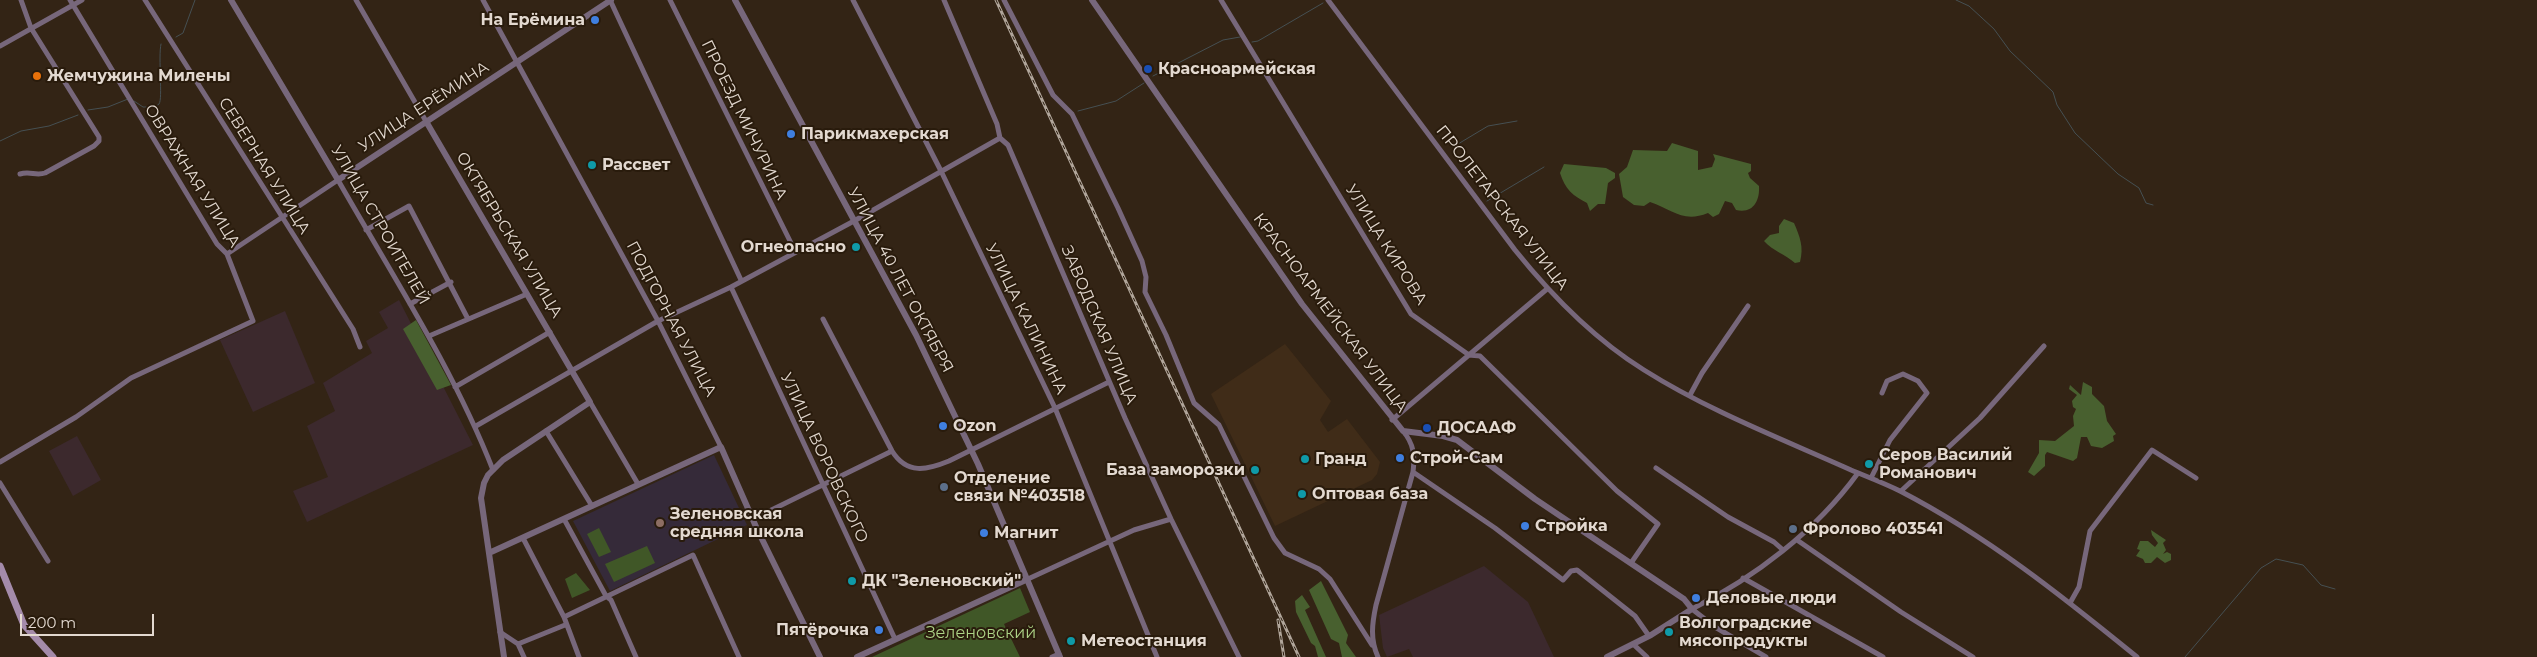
<!DOCTYPE html>
<meta charset="utf-8">
<style>
body{margin:0}
#map{position:relative;width:2537px;height:657px;overflow:hidden;background:#332415;font-family:Montserrat,sans-serif}
canvas{display:block}
.scale{position:absolute;left:20px;top:614px;width:134px;height:22px;box-sizing:border-box;border:2px solid #e3d9d0;border-top:0;padding-left:6px;font-size:15px;line-height:18px;white-space:nowrap;color:#e3d9d0;-webkit-text-stroke:4px #291b0c;paint-order:stroke}
</style>
<div id="map">
<canvas width="2537" height="657"></canvas>
<div class="scale">200 m</div>
</div>
<script>
const g = document.querySelector('canvas').getContext('2d');
g.lineJoin = 'round';
function paint(path, color) { g.fillStyle = color; g.fill(path, 'evenodd'); }
function stroke(path, color, width, dash) { g.strokeStyle = color; g.lineWidth = width; g.lineCap = dash ? 'butt' : 'round'; g.setLineDash(dash || []); g.stroke(path); }
function drawText(font, color, halo, rows, align = 'center') {
  g.font = font + ' Montserrat,sans-serif'; g.lineWidth = 4; g.setLineDash([]); g.textBaseline = 'middle'; g.strokeStyle = halo; g.fillStyle = color; for (const [text, x, y, turn = 0] of rows) {
    g.save(); g.translate(x, y); g.rotate((+turn || 0) * Math.PI / 180); g.textAlign = isNaN(turn) ? turn : align; if (halo) g.strokeText(text, 0, 0); g.fillText(text, 0, 0); g.restore();
  }
}
paint(new Path2D(`
 M1285,344L1331,401L1320,420L1328,432L1347,419L1380,462L1377,474L1372,480L1275,526L1211,394Z`), '#402c18');
paint(new Path2D(`
 M399,300L473,445L307,522L293,491L328,477L307,426L335,411L323,383L372,353L366,341L388,328L379,312Z
 M285,311L315,383L253,412L220,340Z
 M77,436L101,480L73,496L49,451Z
 M1484,566L1528,602L1554,657H1413L1409,649L1387,657L1383,648L1379,615Z`), '#3c292d');
paint(new Path2D(`
 M714,455L747,525L610,591L573,521Z`), '#352a39');
paint(new Path2D(`
 M599,528L611,552L599,557L587,534Z
 M647,546L655,563L614,582L605,564Z
 M576,573L590,590L572,598L565,579Z
 M1020,588L1030,612L1004,624L1020,657H872Z`), '#405727');
paint(new Path2D(`
 M1672,143L1698,151V170L1712,167L1715,159L1713,154L1751,164V171L1748,173L1750,178L1759,186C1760,201 1753,214 1736,210L1732,203L1725,201L1719,214L1713,217L1708,213C1683,223 1673,210 1650,202L1644,206L1634,205L1623,197L1619,174L1627,167L1633,150L1667,151Z
 M1564,164L1606,168L1615,173V178L1608,183L1605,204H1598L1590,211L1587,203C1573,196 1565,189 1560,173Z
 M1784,219L1794,223C1800,237 1804,247 1800,262L1795,263C1785,254 1773,251 1764,241L1770,235L1779,233V226Z
 M416,320L451,385L437,390L403,329Z
 M2083,382L2092,387V394L2104,406L2107,421L2116,434L2113,436L2114,441L2102,448L2091,446L2087,437H2081L2077,458L2073,461L2047,452L2045,455V466L2034,476L2028,472L2039,453V440L2055,441L2074,426L2073,416L2076,409L2073,407L2072,401L2077,395L2069,389L2070,385L2081,395Z
 M2151,530L2166,540L2163,543L2166,550L2163,554L2167,552L2171,554V560L2165,563L2157,557L2151,563H2145L2143,559L2136,556L2140,550L2137,549L2140,541H2148L2155,547L2158,543L2152,535Z
 M1321,581L1348,635L1346,643L1356,657H1342L1339,643L1331,639L1309,590Z
 M1302,595L1310,607L1305,610L1326,657H1318L1315,646L1311,643L1296,612L1295,601Z`), '#48602f');
stroke(new Path2D(`
 M1956,0L1969,6L1994,29L2010,51L2053,92L2057,105L2075,133L2118,174L2139,188L2146,203L2153,205
 M176,37L183,33L195,0
 M1252,42L1258,41L1323,3
 M1153,76L1223,40L1240,37
 M134,101L143,107C148,107 155,108 159,104C163,99 158,57 161,44
 M88,110L108,107L128,99
 M1078,111L1116,101L1144,83
 M0,141L21,131L49,126L78,115
 M1453,147L1488,126L1517,121
 M1487,201L1544,167
 M2185,657L2261,568L2276,559L2303,565L2321,585L2335,589`), '#465053', 1);
stroke(new Path2D(`
 M145,0L353,329L360,347
 M356,0L427,123
 M483,0L658,321L721,447
 M610,0L741,280
 M670,0L795,251
 M853,0L941,171L1055,408L1157,657
 M944,0L997,124L1000,138L1008,145L1125,418L1171,519L1239,657
 M1004,0L1053,95L1072,114L1118,208L1142,261L1146,277L1145,292L1166,335L1194,403L1219,425L1274,538L1285,553L1319,569L1330,579L1372,645
 M1221,0L1411,314L1469,355L1480,356L1617,491L1658,524L1631,563
 M1328,0L1515,250C1552,296 1594,339 1644,370C1709,411 1782,439 1851,470C1868,477 1884,483 1900,491C1987,536 2062,596 2137,657
 M0,46L82,0
 M20,174C30,171 36,176 45,173L94,146L99,141V137L31,28L21,0
 M366,230L409,206L468,319
 M227,254L338,180C392,275 453,368 493,470
 M731,287L895,639
 M410,304L451,282
 M823,319L892,451C907,475 927,470 949,461L1109,382
 M429,336L527,294
 M455,387L550,332
 M1690,395L1702,373L1748,306
 M590,402L638,484
 M1392,420L1547,289
 M476,426L658,321L731,287L854,221L1000,138
 M546,431L592,506
 M0,462L76,417L131,378L253,321L227,254L217,244L70,0
 M1656,468L1728,517L1774,542L1783,550
 M1413,472L1495,528L1563,580L1571,571L1577,570L1635,616L1649,636
 M1871,478L1890,440L1927,393L1918,381L1903,374L1887,381L1882,393
 M0,483L48,561
 M1901,491L1980,418L2044,346
 M564,519L606,596L611,600L636,657
 M753,519L892,451
 M523,538L564,617L579,657
 M1797,540L1901,612L1973,657
 M1743,578L1883,657
 M1028,579L1134,530L1171,519
 M2070,603L2079,587L2090,531L2152,450L2196,478
 M564,617L693,555L739,657
 M500,632L518,644L524,657
 M518,644L565,625
 M1633,644L1647,657
 M1052,657L1059,654
 M1378,657C1370,639 1372,624 1376,605L1413,472C1415,456 1414,444 1403,431
 M1766,657L1715,627L1692,609C1755,577 1816,531 1858,473`), '#77677b', 5);
stroke(new Path2D(`
 M231,0L338,180L611,0
 M735,0L916,335L978,464L1060,657
 M1092,0L1302,304L1403,431L1443,436L1457,440L1535,499L1684,599L1692,609L1651,635L1607,657
 M427,123L590,402L503,460L488,475L484,483L481,498L504,657
 M489,553L721,447L757,529L820,657
 M857,657L1028,579`), '#77677b', 6);
stroke(new Path2D(`
 M0,566L24,625L53,657`), '#a48baa', 7);
const rail = new Path2D(`
 M996,0L1299,657
 M1278,620L1284,657`);
stroke(rail, '#b1a69b', 3);
stroke(rail, '#291b0c', 1, [4]);
for (const [x, y, r, color] of [
 [595,20,5,"#3f7fe0"],
 [1148,69,5,"#1a4fb4"],
 [37,76,5,"#e8710a"],
 [791,134,5,"#3f7fe0"],
 [592,165,5,"#0f9aa8"],
 [856,247,5,"#0f9aa8"],
 [943,426,5,"#3f7fe0"],
 [1427,428,5,"#1a4fb4"],
 [1400,458,5,"#3f7fe0"],
 [1305,459,5,"#0f9aa8"],
 [1869,464,5,"#0f9aa8"],
 [1255,470,5,"#0f9aa8"],
 [944,487,5,"#5c6f8a"],
 [1302,494,5,"#0f9aa8"],
 [660,523,5,"#8d6e63"],
 [1525,526,5,"#3f7fe0"],
 [1793,529,5,"#5c6f8a"],
 [984,533,5,"#3f7fe0"],
 [852,581,5,"#0f9aa8"],
 [1696,598,5,"#3f7fe0"],
 [879,630,5,"#3f7fe0"],
 [1669,632,5,"#0f9aa8"],
 [1071,641,5,"#0f9aa8"]
]) { const dot = new Path2D(); dot.arc(x, y, r, 0, 2 * Math.PI); g.fillStyle = color; g.fill(dot); stroke(dot, '#291b0c', 2); }
drawText('bold 16px', '#e3d9d0', '#291b0c', [
 ["На Ерёмина",585,20,"right"],
 ["Красноармейская",1158,69],
 ["Жемчужина Милены",47,76],
 ["Парикмахерская",801,134],
 ["Рассвет",602,165],
 ["Огнеопасно",846,247,"right"],
 ["Ozon",953,426],
 ["ДОСААФ",1437,428],
 ["Серов Василий",1879,455],
 ["Романович",1879,473],
 ["Строй-Сам",1410,458],
 ["Гранд",1315,459],
 ["База заморозки",1245,470,"right"],
 ["Отделение",954,478],
 ["связи №403518",954,496],
 ["Оптовая база",1312,494],
 ["Зеленовская",670,514],
 ["средняя школа",670,532],
 ["Стройка",1535,526],
 ["Фролово 403541",1803,529],
 ["Магнит",994,533],
 ["ДК \"Зеленовский\"",862,581],
 ["Деловые люди",1706,598],
 ["Волгоградские",1679,623],
 ["мясопродукты",1679,641],
 ["Пятёрочка",869,630,"right"],
 ["Метеостанция",1081,641]
], 'left');
drawText('16px', '#e3d9d0', '#291b0c', [
 ["УЛИЦА ЕРЁМИНА",424,107,-33],
 ["ПРОЕЗД МИЧУРИНА",744,120,64],
 ["СЕВЕРНАЯ УЛИЦА",264,166,58],
 ["ОВРАЖНАЯ УЛИЦА",192,176,58],
 ["ПРОЛЕТАРСКАЯ УЛИЦА",1502,208,52],
 ["УЛИЦА СТРОИТЕЛЕЙ",380,225,60],
 ["ОКТЯБРЬСКАЯ УЛИЦА",509,235,59],
 ["УЛИЦА КИРОВА",1386,245,58],
 ["УЛИЦА 40 ЛЕТ ОКТЯБРЯ",900,280,62],
 ["КРАСНОАРМЕЙСКАЯ УЛИЦА",1330,313,53],
 ["ПОДГОРНАЯ УЛИЦА",671,319,62],
 ["УЛИЦА КАЛИНИНА",1026,319,64],
 ["ЗАВОДСКАЯ УЛИЦА",1099,325,67],
 ["УЛИЦА ВОРОВСКОГО",824,458,65]
]);
drawText('16px', '#acd286', '#291b0c', [
 ["Зеленовский",981,633]
]);
</script>
